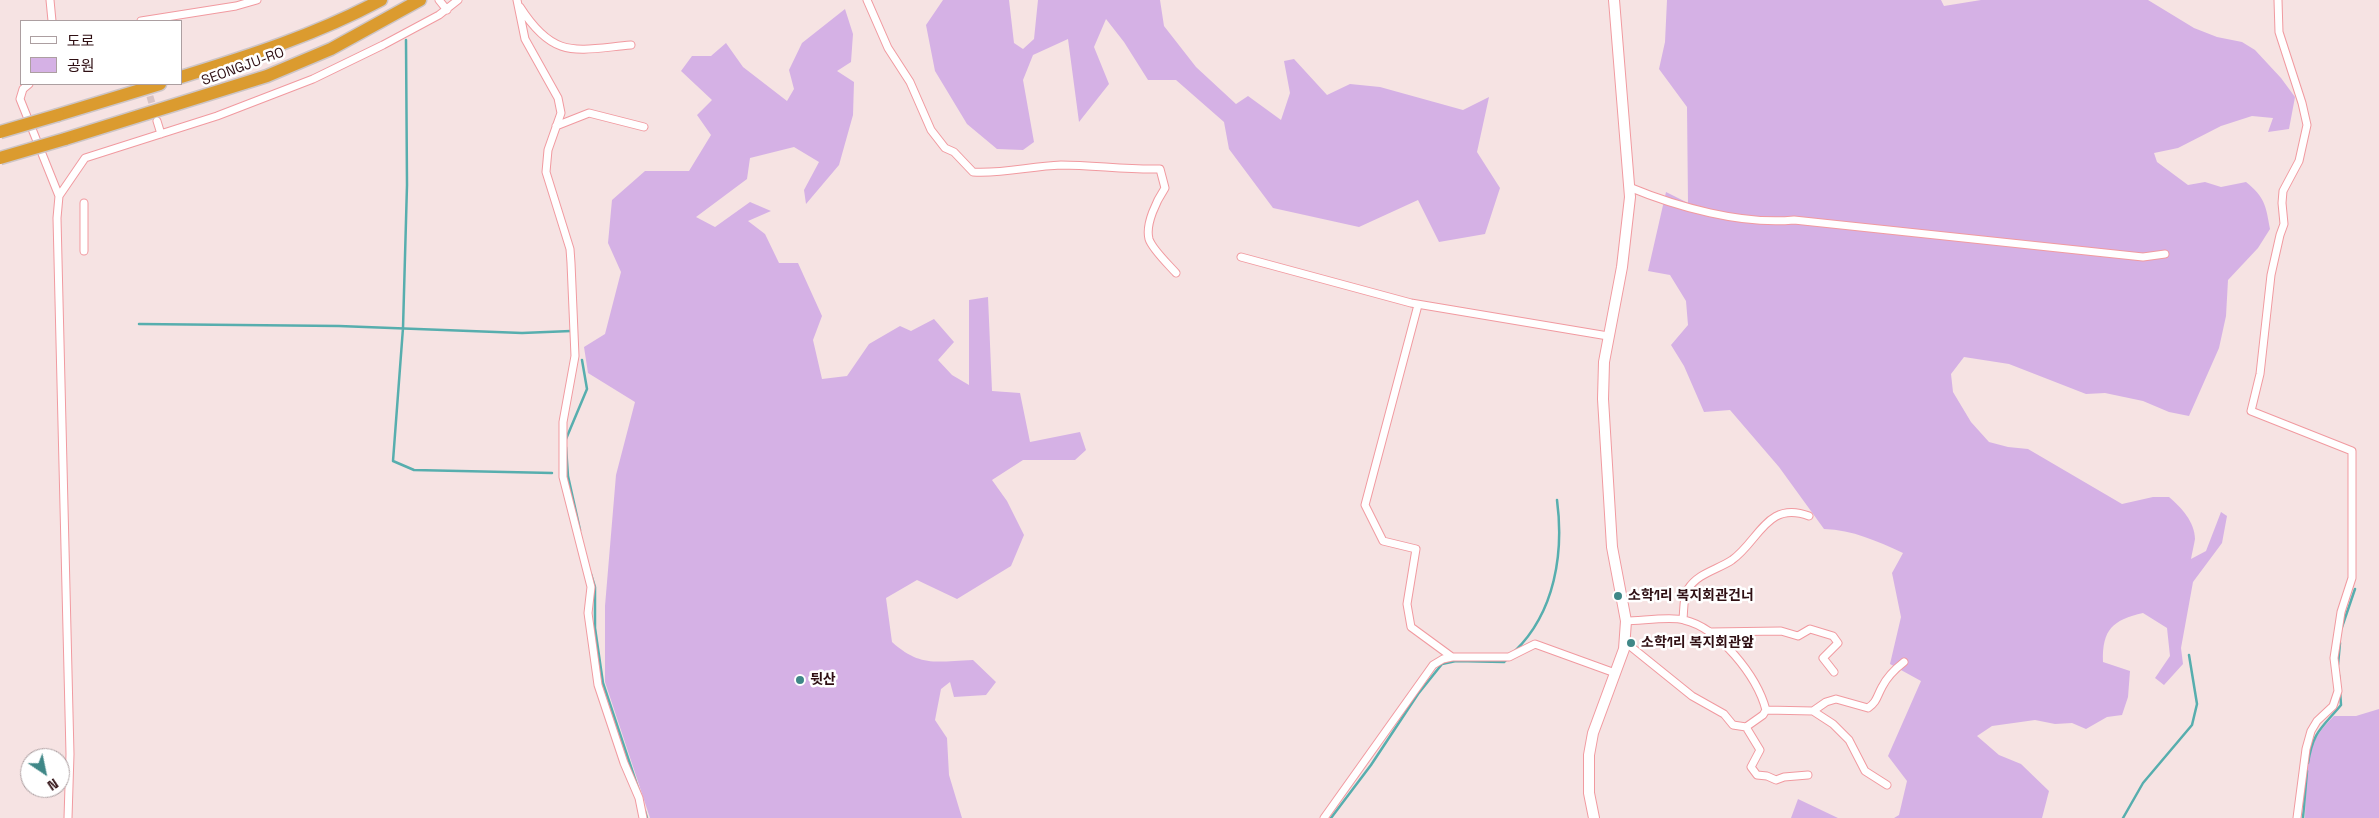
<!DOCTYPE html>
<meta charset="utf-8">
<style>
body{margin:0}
#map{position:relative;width:2379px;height:818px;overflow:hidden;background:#f6e3e3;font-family:"Space Grotesk","Noto Sans KR",sans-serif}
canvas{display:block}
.legend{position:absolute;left:20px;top:20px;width:162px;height:65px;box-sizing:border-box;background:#fff;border:1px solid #ac9fa1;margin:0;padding:6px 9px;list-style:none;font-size:15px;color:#2f0f13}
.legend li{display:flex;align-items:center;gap:10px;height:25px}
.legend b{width:25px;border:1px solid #ac9fa1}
.north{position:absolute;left:20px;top:748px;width:50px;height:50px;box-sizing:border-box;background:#fff;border:1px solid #ac9fa1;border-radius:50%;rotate:146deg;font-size:14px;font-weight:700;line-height:20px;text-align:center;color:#2f0f13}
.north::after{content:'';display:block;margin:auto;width:18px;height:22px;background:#3f8787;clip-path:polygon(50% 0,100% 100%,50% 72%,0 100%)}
</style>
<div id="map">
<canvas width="2379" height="818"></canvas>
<ul class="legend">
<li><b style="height:6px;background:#fff"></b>도로</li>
<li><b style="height:14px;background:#d5b1e5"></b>공원</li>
</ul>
<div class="north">N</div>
</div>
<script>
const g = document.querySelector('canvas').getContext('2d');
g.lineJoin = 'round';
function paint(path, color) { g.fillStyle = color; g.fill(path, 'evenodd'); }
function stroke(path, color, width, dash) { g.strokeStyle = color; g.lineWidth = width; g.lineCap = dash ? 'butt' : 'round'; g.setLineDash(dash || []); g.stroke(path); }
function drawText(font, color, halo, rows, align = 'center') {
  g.font = font + ' "Space Grotesk","Noto Sans KR",sans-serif'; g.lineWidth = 5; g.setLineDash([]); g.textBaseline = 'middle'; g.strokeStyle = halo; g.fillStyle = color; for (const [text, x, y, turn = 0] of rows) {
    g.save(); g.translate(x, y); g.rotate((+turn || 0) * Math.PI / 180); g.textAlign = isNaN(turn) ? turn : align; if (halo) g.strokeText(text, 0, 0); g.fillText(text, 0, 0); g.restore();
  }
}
paint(new Path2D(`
 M943,0H1009L1014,43L1023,49L1034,39L1038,0H1160L1164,26L1196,67L1236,104L1248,96L1281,120L1290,93L1284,61L1294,59L1327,95L1350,84L1380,87L1463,110L1489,97L1477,152L1500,188L1485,234L1439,242L1418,200L1359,227L1273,208L1229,149L1224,122L1176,80H1148L1124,42L1106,19L1094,47L1109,84L1079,122L1068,39L1033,55L1023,80L1034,142L1023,150L997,149L967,124L935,71L926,25Z
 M1667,0H1941L1944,6L1981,0H2148L2194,28L2217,37L2242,42L2255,50L2281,78L2295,97L2289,129L2268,132L2273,118L2252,116L2221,126L2178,148L2154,153L2157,162L2188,185L2205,182L2221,187L2246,182C2265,197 2266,206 2270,229L2258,248L2228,280L2226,316L2219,348L2189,416L2169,412L2143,401L2105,393L2086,394L2009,364L1964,357L1951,374L1953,392L1971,422L1989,442L2008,447L2028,449L2122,504L2153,497H2169C2181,507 2195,522 2195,539C2194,545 2192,553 2191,559L2206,551L2221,512L2227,516L2222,543L2193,582L2181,648L2183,664L2164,685L2155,678L2170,656L2167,628L2143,613C2113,620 2102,629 2103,662L2130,671L2128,697L2122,715L2107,717L2086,729L2072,723L2055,724L2035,720L1992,726L1977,736L1999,755L2021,764L2049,791L2042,818H1894L1899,815L1907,781L1888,756L1921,681L1890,664L1901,617L1892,573L1903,553C1877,541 1853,530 1824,529L1779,467L1730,410L1704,412L1684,366L1671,345L1688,325L1686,301L1670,275L1648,271L1666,192L1688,203L1687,107L1659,69L1665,42Z
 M845,9L853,34L851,62L837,71L854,82L853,115L839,165L806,204L804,190L819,162L794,147L750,158L747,179L696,217L715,227L750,202L771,211L748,221L765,234L779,263H798L822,316L813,340L822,379L847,376L869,344L900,326L911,331L934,319L954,342L938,360L952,375L969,385V300L988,297L992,391L1020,393L1030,442L1080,432L1086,450L1075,460H1023L992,480L1007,501L1024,535L1011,566L957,599L917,580L886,598L892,642C921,668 937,661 973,660L996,682L986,695L954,697L950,682L941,689L935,720L947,738L949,775L962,818H650L605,682V606L616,475L635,402L588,373L584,347L605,334L621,272L608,243L612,200L645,171H689L711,135L697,115L712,100L681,71L692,56H711L726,43L743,67L787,101L794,89L789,70L802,43Z
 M2379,709V818H2305C2307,775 2300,748 2334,716H2356Z
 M1798,799L1838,818H1791Z`), '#d5b1e5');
stroke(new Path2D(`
 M406,40L407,185L403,328L393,461L414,470L552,473
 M139,324L339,326L522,333L571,331
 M566,439L587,389L582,360
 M566,447L568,476L580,530
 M591,574L595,587V628L603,683L640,794
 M2342,627L2355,589
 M1515,651C1555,612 1564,553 1557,500
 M2338,665L2340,643
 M2308,763C2313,731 2322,728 2341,705L2339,675
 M645,811L647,818
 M1331,818L1371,765L1418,694L1442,664L1456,661L1504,662L1508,658
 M2123,818L2143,783L2192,725L2197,704L2189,655
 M2303,818L2307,771`), '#57aeae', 2.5);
stroke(new Path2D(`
 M147,86L155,114`), '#d8c3c4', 7, [7, 3.5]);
const street = new Path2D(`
 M50,0L52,21
 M439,0L447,10
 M517,0L525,39L558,98L561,113L548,150L546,172L570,249L571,263L575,356L563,422V477L591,587L588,613L598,685L624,763L639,798L643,818
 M867,0L888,48L910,82L931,130L945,148L954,152L973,172C1003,174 1031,166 1061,165C1094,165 1126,170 1160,169L1165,188C1157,200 1145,224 1149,239C1152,249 1169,265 1176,273
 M2278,0L2279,32L2302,103L2307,125L2299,161L2283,191L2282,203L2284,224L2280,235L2271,275L2260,374L2251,411L2352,451V578L2341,612L2334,658L2338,691L2333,706L2317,721L2311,731L2306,749L2297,818
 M520,7C554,60 575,50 631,45
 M141,21L236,6L257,0
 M29,84L23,89L20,99L59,196
 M157,121L161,134
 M556,126L589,113L644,127
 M1629,187C1677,207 1742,225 1794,220L2143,257L2165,254
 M84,203V251
 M1241,257L1411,303L1608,336
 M1418,305L1365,505L1383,541L1416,549L1407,604L1411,627L1452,657
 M1683,619C1684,610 1683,597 1688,589C1698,573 1717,570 1732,560C1759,541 1767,500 1809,516
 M1626,621C1641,621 1671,616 1684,620C1719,628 1757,676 1766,710
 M1711,632L1781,631L1798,636L1810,629L1833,636L1838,643L1823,658L1834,672
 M1626,639L1630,646L1692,696L1724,714L1733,725L1746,727L1763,715L1766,710L1813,711L1826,702L1836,699L1868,708C1877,702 1877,696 1882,687C1887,677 1895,669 1904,662
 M1813,711L1833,724L1849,740L1865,771L1887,785
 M1746,727L1760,750L1751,767L1757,775L1767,776L1776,780L1784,777L1808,775
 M68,818L70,754L57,218L59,196L85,158L217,116L313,79L383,45L439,15L458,0
 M1324,818L1433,665L1443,659L1452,657H1509L1535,644L1615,673`);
const secondary = new Path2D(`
 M1594,818L1589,793V755L1593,733L1624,649L1626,621L1612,547L1603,399L1604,362L1622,267L1630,197L1614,0`);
const highway = new Path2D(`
 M181,77C249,56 318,34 381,0
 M58,115L160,84
 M65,139L267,76L331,49L420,0`);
stroke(street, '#f19aa0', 9);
stroke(secondary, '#f19aa0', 12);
stroke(highway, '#cdc5c6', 15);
stroke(street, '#fff', 7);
stroke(secondary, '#fff', 10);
stroke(highway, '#db9b2f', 12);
const highwayBridge = new Path2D(`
 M0,132L58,115
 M0,158L65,139`);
stroke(highwayBridge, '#cdc5c6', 15, []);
stroke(highwayBridge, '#db9b2f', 12);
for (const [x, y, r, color] of [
 [1618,596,5,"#3f8787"],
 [1631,643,5,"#3f8787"],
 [800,680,5,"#3f8787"]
]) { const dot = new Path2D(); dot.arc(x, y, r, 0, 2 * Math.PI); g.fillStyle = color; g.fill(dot); stroke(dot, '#fff', 2); }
drawText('14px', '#2f0f13', '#fff', [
 ["SEONGJU-RO",243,67,-20]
]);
drawText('bold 14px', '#2f0f13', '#fff', [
 ["소학1리 복지회관건너",1628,596],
 ["소학1리 복지회관앞",1641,643],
 ["뒷산",810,680]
], 'left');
</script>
